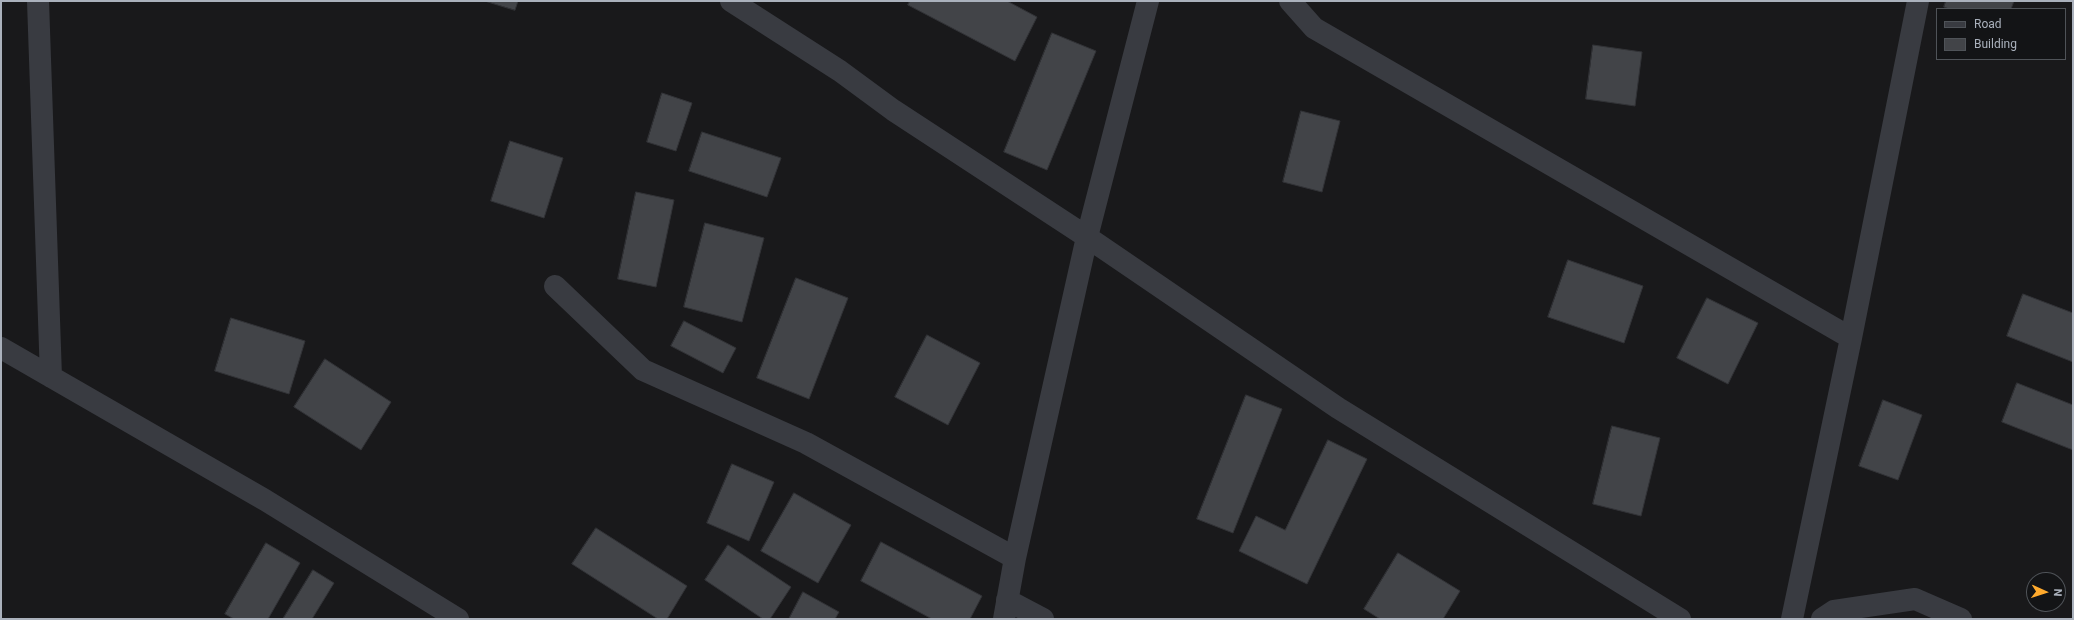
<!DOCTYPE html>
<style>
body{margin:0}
#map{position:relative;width:2074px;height:620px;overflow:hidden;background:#19191b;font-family:Roboto,sans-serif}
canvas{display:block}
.frame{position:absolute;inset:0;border:2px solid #aab1bc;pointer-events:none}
.legend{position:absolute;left:1936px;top:8px;width:130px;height:52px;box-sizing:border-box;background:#131416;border:1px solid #4f5358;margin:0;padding:5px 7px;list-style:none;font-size:12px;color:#aab1bc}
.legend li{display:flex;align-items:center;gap:8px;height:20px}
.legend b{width:20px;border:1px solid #4f5358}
.north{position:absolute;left:2026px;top:572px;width:40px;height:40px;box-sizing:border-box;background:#131416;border:1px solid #4f5358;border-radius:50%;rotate:93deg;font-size:11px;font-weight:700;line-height:16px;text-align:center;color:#aab1bc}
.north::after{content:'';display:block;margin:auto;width:14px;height:18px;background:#ffaa2d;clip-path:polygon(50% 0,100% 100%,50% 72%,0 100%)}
</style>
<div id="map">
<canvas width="2074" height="620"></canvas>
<div class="frame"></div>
<ul class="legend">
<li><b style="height:5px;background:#393b41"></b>Road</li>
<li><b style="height:11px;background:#424448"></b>Building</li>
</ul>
<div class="north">N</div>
</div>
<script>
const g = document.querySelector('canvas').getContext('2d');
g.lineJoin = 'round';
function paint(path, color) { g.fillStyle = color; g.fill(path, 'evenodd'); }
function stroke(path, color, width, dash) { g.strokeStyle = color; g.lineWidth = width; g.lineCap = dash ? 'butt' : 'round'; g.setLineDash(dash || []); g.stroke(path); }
const building = new Path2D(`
 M485,1H518L515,10Z
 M910,1H1007L1037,17L1015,61L908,5Z
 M1946,1H2014L2011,9H1949L1944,7Z
 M1052,33L1096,51L1047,170L1004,152Z
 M1593,45L1642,52L1635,106L1586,99Z
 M662,93L692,103L676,151L647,142Z
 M1301,111L1340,121L1322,192L1283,182Z
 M702,132L781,158L767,197L689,171Z
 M510,141L563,158L544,218L491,201Z
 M636,192L674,200L656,287L618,279Z
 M705,223L764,238L742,322L684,307Z
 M1568,260L1643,286L1624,343L1548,317Z
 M796,278L848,298L809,399L757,378Z
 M2023,294L2073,313V362L2007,336Z
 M1707,298L1758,323L1728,384L1677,358Z
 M231,318L305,341L289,394L215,371Z
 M684,321L736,348L723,373L671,346Z
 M927,335L980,363L948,425L895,397Z
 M325,359L391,402L361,450L294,407Z
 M2017,383L2073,405V450L2002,422Z
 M1246,395L1282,409L1233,533L1197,519Z
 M1883,400L1922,415L1898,480L1859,466Z
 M1612,426L1660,438L1641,516L1593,504Z
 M1328,440L1367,459L1307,584L1239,551L1256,516L1285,530Z
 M732,464L774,482L749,541L707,523Z
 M794,493L851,525L818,583L761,551Z
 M596,528L687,586L667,619H658L572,564Z
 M881,542L982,596L970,619H932L861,581Z
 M266,543L300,563L268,619H234L225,614Z
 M728,545L791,587L770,619H763L705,580Z
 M1398,553L1460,591L1443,619H1380L1364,609Z
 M313,570L334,583L312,619H283Z
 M803,592L839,612L835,619H789Z`);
paint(building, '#424448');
stroke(building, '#323337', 1);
stroke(new Path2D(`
 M38,1L51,377
 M731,1L840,71L893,110L1087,237L1338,408L1680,619
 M1290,1L1314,28L1851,338
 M555,286L643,370L806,443L1015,558
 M1,348L265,500L458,619
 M1007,600L1043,619
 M1004,619L1015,558L1087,237L1148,1
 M1792,619L1851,338L1918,1
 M1822,619L1834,611L1915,599L1961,619`), '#393b41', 22);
</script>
